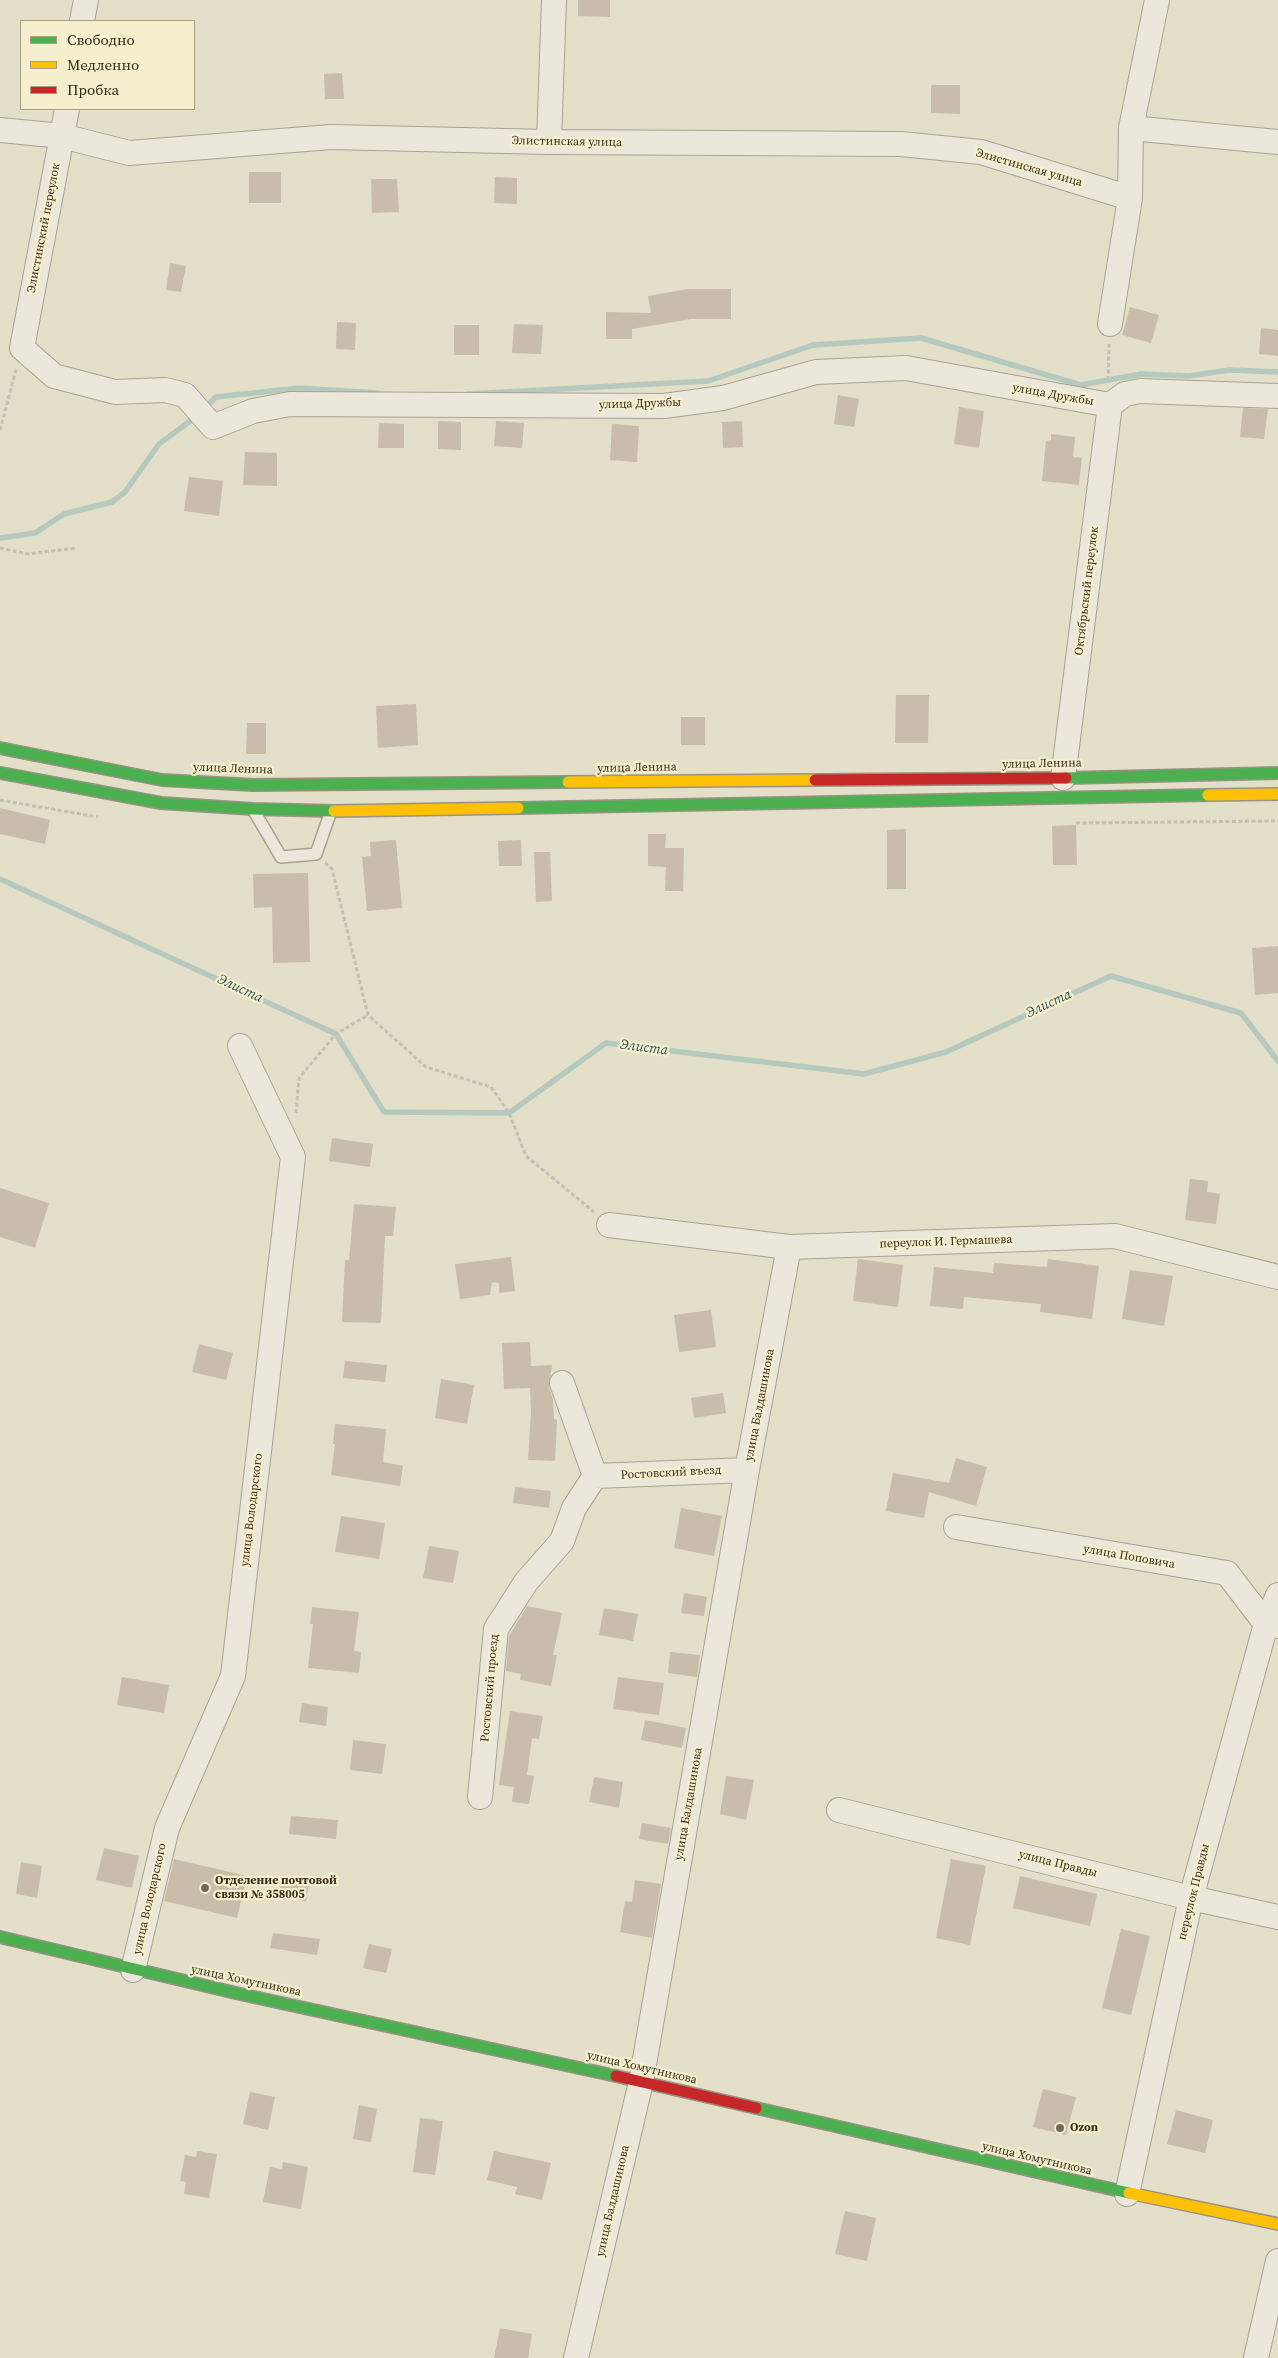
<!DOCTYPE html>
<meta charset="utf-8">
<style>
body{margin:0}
#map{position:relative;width:1278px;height:2358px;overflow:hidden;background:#e3dfc9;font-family:"Source Serif 4",serif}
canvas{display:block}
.legend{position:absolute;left:20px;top:20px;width:175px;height:90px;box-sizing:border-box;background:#f5efce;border:1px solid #a8a187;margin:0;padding:6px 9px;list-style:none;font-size:15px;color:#352c1c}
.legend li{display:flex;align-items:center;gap:10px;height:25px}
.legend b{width:25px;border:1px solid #a8a187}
</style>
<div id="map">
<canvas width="1278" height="2358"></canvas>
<ul class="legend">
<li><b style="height:6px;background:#4caf50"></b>Свободно</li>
<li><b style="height:6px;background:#ffc107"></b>Медленно</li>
<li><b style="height:6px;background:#c62828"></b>Пробка</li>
</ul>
</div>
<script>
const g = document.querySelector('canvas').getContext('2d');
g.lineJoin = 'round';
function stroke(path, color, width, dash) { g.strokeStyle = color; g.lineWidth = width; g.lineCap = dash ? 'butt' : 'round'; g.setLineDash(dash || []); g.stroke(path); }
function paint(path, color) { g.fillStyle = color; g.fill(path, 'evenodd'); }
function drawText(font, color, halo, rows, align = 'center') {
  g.font = font + ' "Source Serif 4",serif'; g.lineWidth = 4.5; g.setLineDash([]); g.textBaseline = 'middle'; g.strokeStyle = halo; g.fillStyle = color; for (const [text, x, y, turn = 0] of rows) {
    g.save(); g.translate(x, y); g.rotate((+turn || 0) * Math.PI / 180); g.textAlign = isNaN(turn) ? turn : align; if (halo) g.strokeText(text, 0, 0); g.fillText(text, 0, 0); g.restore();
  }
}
stroke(new Path2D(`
 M467,394L708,381L813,345L921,338L1081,385L1141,374L1189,376L1229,370L1278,372
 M203,410L216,397L299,388L378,393
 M0,538L35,533L64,514L112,502L125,492L159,444L197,416
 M0,879L336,1034L384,1112L509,1113L606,1043L864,1074L946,1052L1111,976L1241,1013L1278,1061`), '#b6c9bf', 5.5);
paint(new Path2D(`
 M578,0H610V17L578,16Z
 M342,73L344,99H325L324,74Z
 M931,85H960V114L931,113Z
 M249,172H281V203H249Z
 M495,177L517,178V204L494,203Z
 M371,179H397L399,212L372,213Z
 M170,263L186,266L181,292L166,290Z
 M688,289H731V319H691L632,329V339H606V312L651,313L648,296Z
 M1130,307L1159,315L1151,343L1122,335Z
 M337,322L356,323L355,350L336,349Z
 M514,324L543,325L541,354L512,353Z
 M454,325H479V355H454Z
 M1261,328L1278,330V356L1259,354Z
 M838,395L859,399L854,427L834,424Z
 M959,407L984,411L979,448L954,444Z
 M1243,408L1268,409L1264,439L1240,437Z
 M438,421L461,422V450L438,449Z
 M496,421L524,423L522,448L494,446Z
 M742,421L743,447L723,448L722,422Z
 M379,423L404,424V448H378Z
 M612,424L639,426L637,462L610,460Z
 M1051,434L1075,437L1073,457L1082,458L1079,485L1042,481L1046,441L1051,440Z
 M245,452L277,453V486L243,485Z
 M189,477L223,481L219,516L184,511Z
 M896,695H929L928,743H895Z
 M416,704L418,745L378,748L376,706Z
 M681,717H705V745H681Z
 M247,723H266V754H246Z
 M0,808L50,820L45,844L0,834Z
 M1076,825L1077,865H1053L1052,826Z
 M906,829V889H887V830Z
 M648,834H666L665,848H684L683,891H665L666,867L648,866Z
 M396,840L402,908L367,911L362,857L371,856L370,842Z
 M521,840L522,866H499L498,841Z
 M534,852H550L552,901L536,902Z
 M308,873L310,962L273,963L272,907L254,908L253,874Z
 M1278,946V993L1255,995L1252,948Z
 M332,1138L373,1144L370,1167L329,1161Z
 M1190,1179L1208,1181L1207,1192L1220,1194L1216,1224L1185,1220Z
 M0,1188L49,1203L35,1248L0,1237Z
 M354,1204L396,1207L393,1236H385L381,1323L342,1322L345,1260H349Z
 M511,1257L515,1291L499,1293V1283L492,1282L490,1295L460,1299L455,1264Z
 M858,1259L903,1265L898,1307L853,1301Z
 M1048,1259L1099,1266L1092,1319L1040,1312L1041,1304L964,1297L963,1309L930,1306L934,1267L993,1273L994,1263L1047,1267Z
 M1130,1270L1173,1276L1164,1326L1122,1319Z
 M711,1310L716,1347L679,1352L674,1315Z
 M530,1342L531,1366L552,1365L549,1387L553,1400L554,1419L557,1420L555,1461L528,1460L531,1412L530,1388L504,1389L502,1343Z
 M199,1344L233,1353L226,1380L192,1372Z
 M345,1361L387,1365L385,1382L343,1378Z
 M441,1379L474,1385L467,1424L435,1418Z
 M723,1393L726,1413L694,1418L691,1398Z
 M335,1424L386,1429L383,1462L403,1466L400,1486L331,1475L335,1444H333Z
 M956,1458L987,1467L976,1506L929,1492L924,1518L886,1511L893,1473L949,1483Z
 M515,1487L551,1491L549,1508L513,1503Z
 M681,1508L722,1516L714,1556L674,1548Z
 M341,1516L385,1523L379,1559L335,1552Z
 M429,1546L459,1551L453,1583L423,1578Z
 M684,1593L707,1597L704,1616L681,1613Z
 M527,1606L562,1613L553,1655H557L551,1686L520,1680L521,1674L506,1671L509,1636Z
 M312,1607L359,1612L354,1651L361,1652L359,1673L308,1668L313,1624H310Z
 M604,1608L638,1614L633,1641L599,1635Z
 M670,1652L700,1655L697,1677L668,1673Z
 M122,1677L169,1685L164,1713L117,1705Z
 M618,1677L664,1683L659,1715L613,1709Z
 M302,1703L328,1707L326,1726L299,1722Z
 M510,1711L543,1716L539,1739L532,1738L527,1775L534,1776L529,1804L512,1802L514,1787L499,1785Z
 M645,1720L686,1728L682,1748L641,1740Z
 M353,1740L386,1744L382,1774L350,1770Z
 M726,1776L754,1780L746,1820L720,1814Z
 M594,1777L623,1782L619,1808L589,1802Z
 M291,1816L338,1820L336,1839L289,1834Z
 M642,1823L671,1828L668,1844L639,1839Z
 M104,1848L139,1856L132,1888L96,1880Z
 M174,1859L247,1876L237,1918L164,1901Z
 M951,1859L986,1866L970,1945L936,1938Z
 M21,1862L42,1866L37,1898L16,1894Z
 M1020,1876L1097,1894L1090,1926L1013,1908Z
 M281,1880L309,1884L306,1901L279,1897Z
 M635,1880L661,1884L652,1938L620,1932L625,1901L632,1902Z
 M1121,1929L1150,1936L1131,2015L1102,2008Z
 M273,1933L320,1939L317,1955L270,1948Z
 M369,1944L392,1949L386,1973L363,1968Z
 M1043,2089L1076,2097L1066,2135L1033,2127Z
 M250,2092L275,2097L268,2130L243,2124Z
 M359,2105L377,2109L371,2142L353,2139Z
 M1176,2110L1213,2120L1205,2153L1167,2144Z
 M420,2118L443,2121L435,2175L413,2172Z
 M197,2151L217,2154L209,2198L184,2194L186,2182L180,2181L185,2155L196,2157Z
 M494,2151L551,2163L542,2200L515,2194L517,2187L487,2180Z
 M283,2162L308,2167L301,2209L263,2202L270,2167L282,2169Z
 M845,2211L876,2218L867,2261L835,2254Z
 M500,2328L532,2334L528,2358H494Z`), '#c7bdaa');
const lane = new Path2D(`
 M254,811L281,857L316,854L331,811`);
const street = new Path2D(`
 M82,21L86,0
 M67,109L22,348L54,376L115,392L165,390L185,395L213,427L253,411L290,404L664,406L723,398L816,372L906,368L1110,405L1125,394L1140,391L1278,396
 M1131,128L1278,142
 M0,130L62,136L129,153L331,137L549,142L901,144L981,152L1130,198
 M549,142L554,0
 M1110,324L1130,198L1131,128L1157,0
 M1063,778L1110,405
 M609,1225L789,1247L1115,1236L1278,1277
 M562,1383L595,1476
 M956,1527L1227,1573L1266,1624L1278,1626
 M480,1797L496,1629L526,1582L562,1541L574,1508L595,1476L747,1470
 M839,1810L1191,1898L1278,1917
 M133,1970L167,1828L233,1676L293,1157L240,1046
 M1127,2194L1191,1898L1266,1624L1278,1595
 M576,2358L641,2082L747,1470L789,1247
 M1256,2358L1278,2261`);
const fast = new Path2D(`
 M0,748L162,780L253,785L568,782
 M0,773L161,803L253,809L334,811
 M1066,778L1278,773
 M518,808L1208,795
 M0,1937L240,1994L616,2076
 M756,2108L1129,2193`);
const slow = new Path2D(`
 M568,782L815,780
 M1208,795L1278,794
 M334,811L518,808
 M1129,2193L1278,2224`);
const jam = new Path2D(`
 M815,780L1066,778
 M616,2076L756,2108`);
stroke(lane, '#a8a293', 14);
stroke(street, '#a8a293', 26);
stroke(fast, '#979283', 14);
stroke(slow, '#979283', 14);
stroke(jam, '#979283', 14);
stroke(new Path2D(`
 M1108,380L1109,344
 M0,430L16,370
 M0,548L28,554L75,548
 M0,800L98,817
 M1076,823L1278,821
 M325,863L332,869L368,1015L426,1067L491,1087L509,1113L526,1156L594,1212
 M296,1113L299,1078L336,1034L368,1015`), '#c3c0b2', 3, [4, 2.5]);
stroke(lane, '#ebe8db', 11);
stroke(street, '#ebe8db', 24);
stroke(fast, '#4caf50', 11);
stroke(slow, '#ffc107', 11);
stroke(jam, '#c62828', 11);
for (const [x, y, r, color] of [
 [205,1888,5,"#726b59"],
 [1060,2128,5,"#726b59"]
]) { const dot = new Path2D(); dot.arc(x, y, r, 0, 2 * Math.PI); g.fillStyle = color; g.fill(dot); stroke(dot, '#f5efce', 2); }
drawText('12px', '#352c1c', '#f5efce', [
 ["Элистинская улица",567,142,1],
 ["Элистинская улица",1029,168,16],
 ["Элистинский переулок",44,228,-79],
 ["улица Дружбы",1053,395,10],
 ["улица Дружбы",640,404,-2],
 ["Октябрьский переулок",1087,591,-83],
 ["улица Ленина",1042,764,-1],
 ["улица Ленина",637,768,-1],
 ["улица Ленина",233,769,2],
 ["переулок И. Гермашева",946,1242,-2],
 ["улица Балдашинова",760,1405,-79],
 ["Ростовский въезд",671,1473,-3],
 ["улица Володарского",252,1510,-83],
 ["улица Поповича",1129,1557,10],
 ["Ростовский проезд",490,1688,-85],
 ["улица Балдашинова",689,1804,-80],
 ["улица Правды",1058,1864,14],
 ["переулок Правды",1194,1892,-76],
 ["улица Володарского",150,1899,-77],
 ["улица Хомутникова",246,1981,12],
 ["улица Хомутникова",642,2068,13],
 ["улица Хомутникова",1037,2159,13],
 ["улица Балдашинова",613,2201,-77]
]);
drawText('bold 12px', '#352c1c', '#f5efce', [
 ["Отделение почтовой",215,1881],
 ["связи № 358005",215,1895],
 ["Ozon",1070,2128]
], 'left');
drawText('italic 14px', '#2a5255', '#f5efce', [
 ["Элиста",240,989,25],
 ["Элиста",1049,1004,-25],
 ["Элиста",644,1048,7]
]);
</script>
